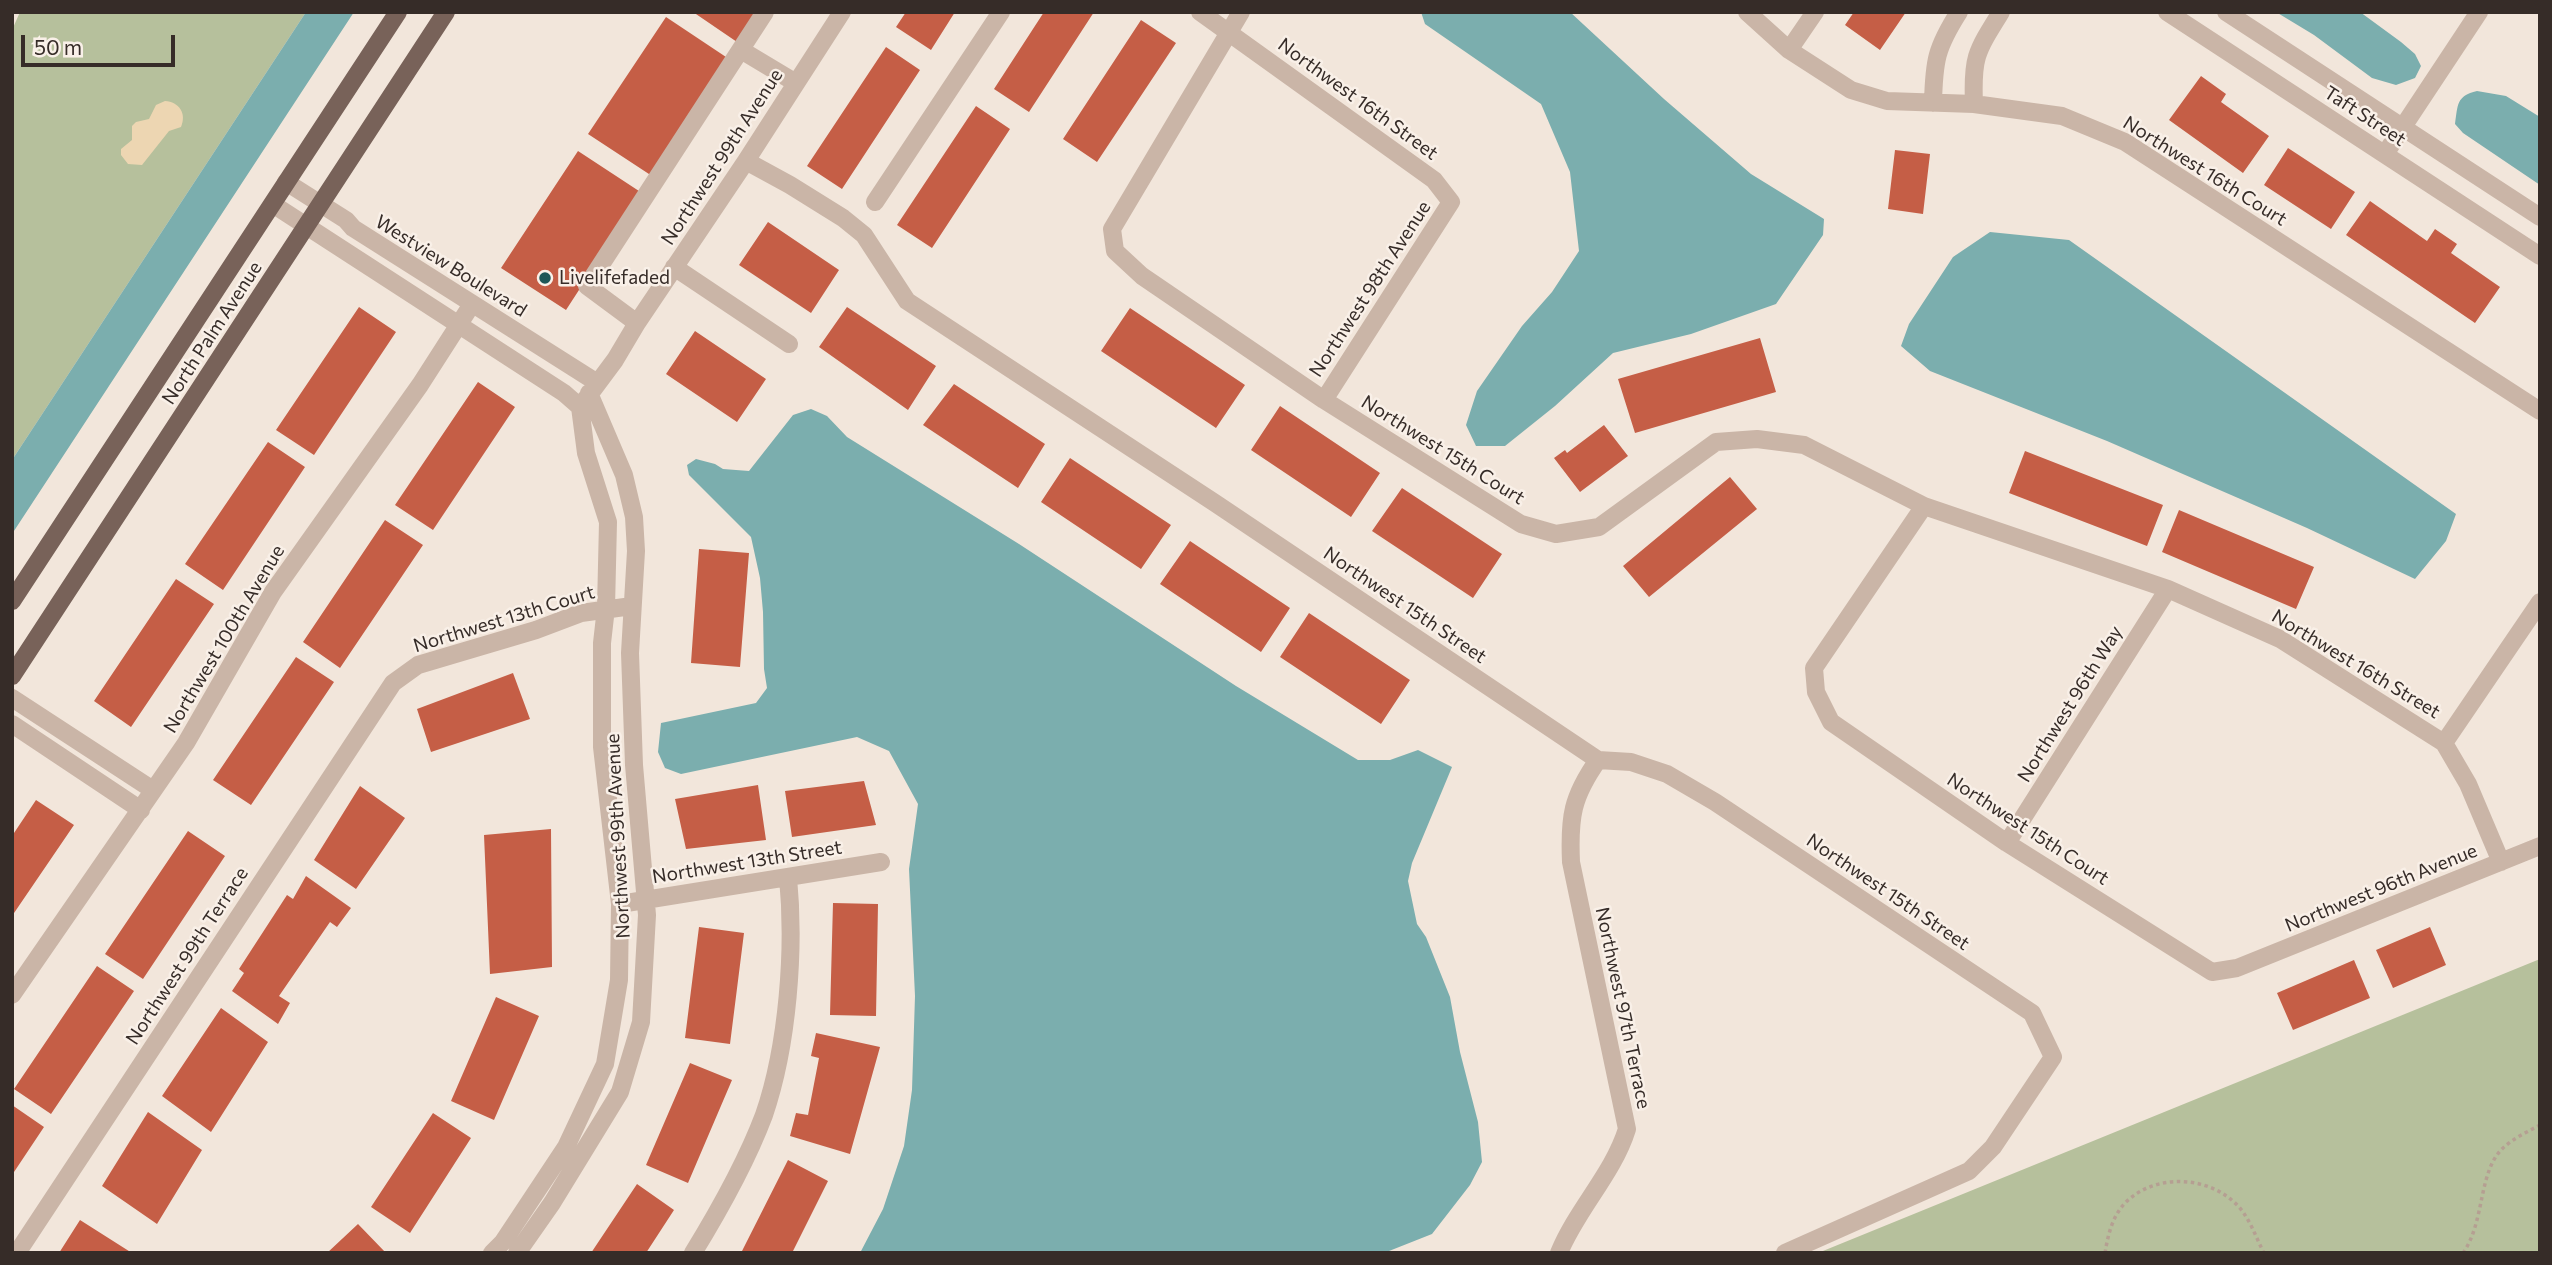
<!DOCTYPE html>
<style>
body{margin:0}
#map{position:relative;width:2552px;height:1265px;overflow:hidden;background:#f2e6db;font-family:Commissioner,sans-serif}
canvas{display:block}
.frame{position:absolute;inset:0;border:14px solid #362c28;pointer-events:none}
.scale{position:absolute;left:21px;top:35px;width:154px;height:32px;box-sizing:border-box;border:4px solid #362c28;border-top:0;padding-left:9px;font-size:21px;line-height:24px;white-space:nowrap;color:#362c28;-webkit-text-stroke:5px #f9f0e8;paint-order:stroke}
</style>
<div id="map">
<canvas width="2552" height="1265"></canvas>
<div class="frame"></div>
<div class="scale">50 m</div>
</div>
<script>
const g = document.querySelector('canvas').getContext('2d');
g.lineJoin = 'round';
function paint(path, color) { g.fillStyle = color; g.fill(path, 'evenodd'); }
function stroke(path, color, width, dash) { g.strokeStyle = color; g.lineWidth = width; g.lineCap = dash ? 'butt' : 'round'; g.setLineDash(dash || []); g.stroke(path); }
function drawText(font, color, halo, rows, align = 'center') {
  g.font = font + ' Commissioner,sans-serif'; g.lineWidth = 5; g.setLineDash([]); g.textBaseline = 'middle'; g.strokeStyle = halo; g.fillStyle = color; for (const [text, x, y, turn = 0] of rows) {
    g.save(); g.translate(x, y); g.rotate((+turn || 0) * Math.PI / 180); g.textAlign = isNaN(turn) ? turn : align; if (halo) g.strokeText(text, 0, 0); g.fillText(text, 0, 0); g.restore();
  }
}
paint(new Path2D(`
 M20,12H306L12,460V30Z
 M2540,959V1253H1818Z`), '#b6c09c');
paint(new Path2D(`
 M165,101C179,102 187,113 181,127L169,131L142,165L128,164L121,155V149L132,140V126L136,122L149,119L156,105Z`), '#edd6b2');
paint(new Path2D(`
 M306,12H354L12,534V460Z
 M1421,12H1570L1664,99L1751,174L1824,219L1823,235L1776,304L1691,334L1613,353L1555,406L1505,446H1476L1466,425L1477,391L1522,326L1552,292L1579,251L1570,172L1541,104L1425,24Z
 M2276,12H2360L2401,42L2415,54L2421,66L2415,78L2396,85L2372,78L2314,35Z
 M2477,91L2506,96L2540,117V185L2463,133L2455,124C2458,105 2456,96 2477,91Z
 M1990,232L2069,240L2456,514L2446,541L2415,579L2307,528L2107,441L1930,371L1901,346L1909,324L1953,257Z
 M811,409L827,416L847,437L1019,544L1236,686L1358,760H1390L1418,750L1452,767L1412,863L1408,881L1417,924L1426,937L1450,997L1460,1052L1478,1122L1482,1162L1470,1185L1432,1234L1384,1253H860L883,1209L904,1146L912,1090L915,996L909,869L918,804L889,751L857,737L681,774L665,768L658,752L661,723L756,703L767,688L764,669L763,612L760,578L751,537L689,475L687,465L696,459L715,464L723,469L749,471L793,415Z`), '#7baeae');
paint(new Path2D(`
 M693,12H757L737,42Z
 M906,12H955L931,50L896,27Z
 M1044,12H1094L1029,112L994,89Z
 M1854,12H1906L1880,50L1845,25Z
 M666,17L729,59L652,176L588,134Z
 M1141,20L1176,43L1097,162L1063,139Z
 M886,47L920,70L842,189L807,166Z
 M2201,76L2226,94L2221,102L2269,136L2243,173L2169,120Z
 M976,106L1010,129L932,248L897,225Z
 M2288,148L2355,192L2331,229L2264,185Z
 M1895,150L1930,154L1923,214L1888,209Z
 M578,151L642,193L566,310L501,268Z
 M2370,201L2427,241L2435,229L2457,244L2451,253L2500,287L2475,323L2346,235Z
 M768,222L839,270L811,313L739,265Z
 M359,307L396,332L314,455L276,430Z
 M847,307L936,366L908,410L819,347Z
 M1130,308L1245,385L1216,428L1101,351Z
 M695,331L766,379L737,422L666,374Z
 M1760,338L1776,392L1635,433L1618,379Z
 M478,382L515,407L433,530L395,505Z
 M954,384L1045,444L1018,488L923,425Z
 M1280,406L1380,473L1351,517L1251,450Z
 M1604,425L1628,456L1580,492L1554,458L1565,450L1567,453Z
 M268,442L305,467L223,590L185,564Z
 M2025,451L2163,505L2147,546L2009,493Z
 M1070,458L1171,525L1141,569L1041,502Z
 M1730,477L1757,509L1649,597L1623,566Z
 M1402,488L1502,554L1473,598L1372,531Z
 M2179,510L2314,567L2296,609L2162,552Z
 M385,520L423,545L340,668L303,642Z
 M1190,541L1290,608L1261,652L1160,584Z
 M699,549L749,553L740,667L691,663Z
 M176,579L214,604L131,727L94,701Z
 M1309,613L1410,680L1381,724L1280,657Z
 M296,657L334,682L251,805L213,780Z
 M513,673L530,719L431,752L417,709Z
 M864,781L876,825L792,837L785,791Z
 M758,785L766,840L686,849L675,799Z
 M360,786L405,818L356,889L314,860Z
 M36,800L74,825L12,916V836Z
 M551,829L552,967L490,974L484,835Z
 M188,831L225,856L143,979L105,954Z
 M306,876L351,908L337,927L330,922L279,996L290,1003L278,1024L232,991L244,973L239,969L287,895L293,899Z
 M833,903L878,904L876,1016L830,1015Z
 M699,927L744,933L730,1044L685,1038Z
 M2430,927L2446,965L2393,988L2376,950Z
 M2354,960L2370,998L2293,1030L2277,993Z
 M97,966L134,991L51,1114L14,1089Z
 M496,997L539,1016L494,1120L451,1101Z
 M221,1008L268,1042L211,1132L162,1096Z
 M816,1033L880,1047L850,1154L790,1136L796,1113L808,1115L819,1058L811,1056Z
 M690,1063L732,1080L688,1183L646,1165Z
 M12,1105L44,1127L12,1175Z
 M148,1112L202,1150L157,1224L102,1186Z
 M433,1113L471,1138L410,1233L371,1207Z
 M788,1160L828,1181L792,1253H741Z
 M637,1184L674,1210L646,1253H591Z
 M80,1220L132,1253H59Z
 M358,1224L386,1253H327Z`), '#c55e46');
stroke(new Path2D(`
 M2105,1253C2108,1235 2112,1217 2125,1203C2154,1174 2204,1175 2234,1202C2249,1215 2255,1236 2264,1253
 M2463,1253C2485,1222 2478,1173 2502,1149C2512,1139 2527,1132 2540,1125`), '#b59f92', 3.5, [3.5, 3.5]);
stroke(new Path2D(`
 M1200,12L1434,180L1451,202L1324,400
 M1241,12L1112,229L1115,251L1142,276L1324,400L1521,524L1556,534L1599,527L1716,442L1757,439L1804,445L1924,506L2168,589L2280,639L2444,743L2468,784L2501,862
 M1747,12L1789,50L1851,90L1887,101L1974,104L2062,116L2125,142L2540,411
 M2167,12L2540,256
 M2226,12L2540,217
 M741,50L796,83
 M1789,50L1815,12
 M1933,103C1934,61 1936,48 1959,12
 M1974,104C1972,57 1976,52 2001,12
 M2385,154L2479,12
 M746,161L790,185L843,218L864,235L907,301L1215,503L1598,760L1631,762L1667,774L1715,802L2032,1013L2053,1057L1993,1147L1969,1171L1785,1253
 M286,182L346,220L353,228L596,382
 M875,202L1001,12
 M274,205L564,393L580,407
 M674,267L789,344
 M637,323L587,286L765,12
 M1924,506L1814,668L1816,692L1831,722L2007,843L2212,972L2237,968L2540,846
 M12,698L153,790
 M12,724L141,810
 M2444,743L2540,602
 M2007,843L2168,589
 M620,904L881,862
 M12,995L186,743L273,592L420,385L472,304
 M17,1253L393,683L418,665L536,630L581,613L632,606
 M492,1253L503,1242L566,1147L605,1064L619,980L620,904L602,747V643L606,608L608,522L586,453L580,407L615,360L637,323L746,161L842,12
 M517,1253L552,1203L620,1092L641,1022L647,915L634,765L630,653L636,551L634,517L624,475L589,393
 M693,1253C720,1209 746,1163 764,1115C788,1045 795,949 788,877
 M1559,1253C1577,1209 1613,1174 1627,1129L1571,862C1569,817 1572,797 1598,760`), '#cab5a7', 18);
stroke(new Path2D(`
 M12,601L398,12
 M12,676L446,12`), '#786259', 18);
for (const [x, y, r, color] of [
 [545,278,7,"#1e5657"]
]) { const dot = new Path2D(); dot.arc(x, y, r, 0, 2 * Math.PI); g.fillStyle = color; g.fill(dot); stroke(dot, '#f9f0e8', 2.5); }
drawText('19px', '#362c28', '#f9f0e8', [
 ["Northwest 16th Street",1358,99,36],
 ["Taft Street",2365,116,33],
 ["Northwest 99th Avenue",722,157,-57],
 ["Northwest 16th Court",2205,171,32],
 ["Westview Boulevard",451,266,32],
 ["Northwest 98th Avenue",1370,289,-57],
 ["North Palm Avenue",212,333,-57],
 ["Northwest 15th Court",1443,450,32],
 ["Northwest 15th Street",1405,605,34],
 ["Northwest 13th Court",504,619,-17],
 ["Northwest 100th Avenue",224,639,-59],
 ["Northwest 16th Street",2356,664,31],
 ["Northwest 96th Way",2070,704,-58],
 ["Northwest 15th Court",2028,829,33],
 ["Northwest 99th Avenue",618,836,-93],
 ["Northwest 13th Street",747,862,-9],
 ["Northwest 96th Avenue",2381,888,-22],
 ["Northwest 15th Street",1888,892,34],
 ["Northwest 99th Terrace",187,956,-57],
 ["Northwest 97th Terrace",1623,1008,78]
]);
drawText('19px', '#362c28', '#f9f0e8', [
 ["Livelifefaded",559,278]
], 'left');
</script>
